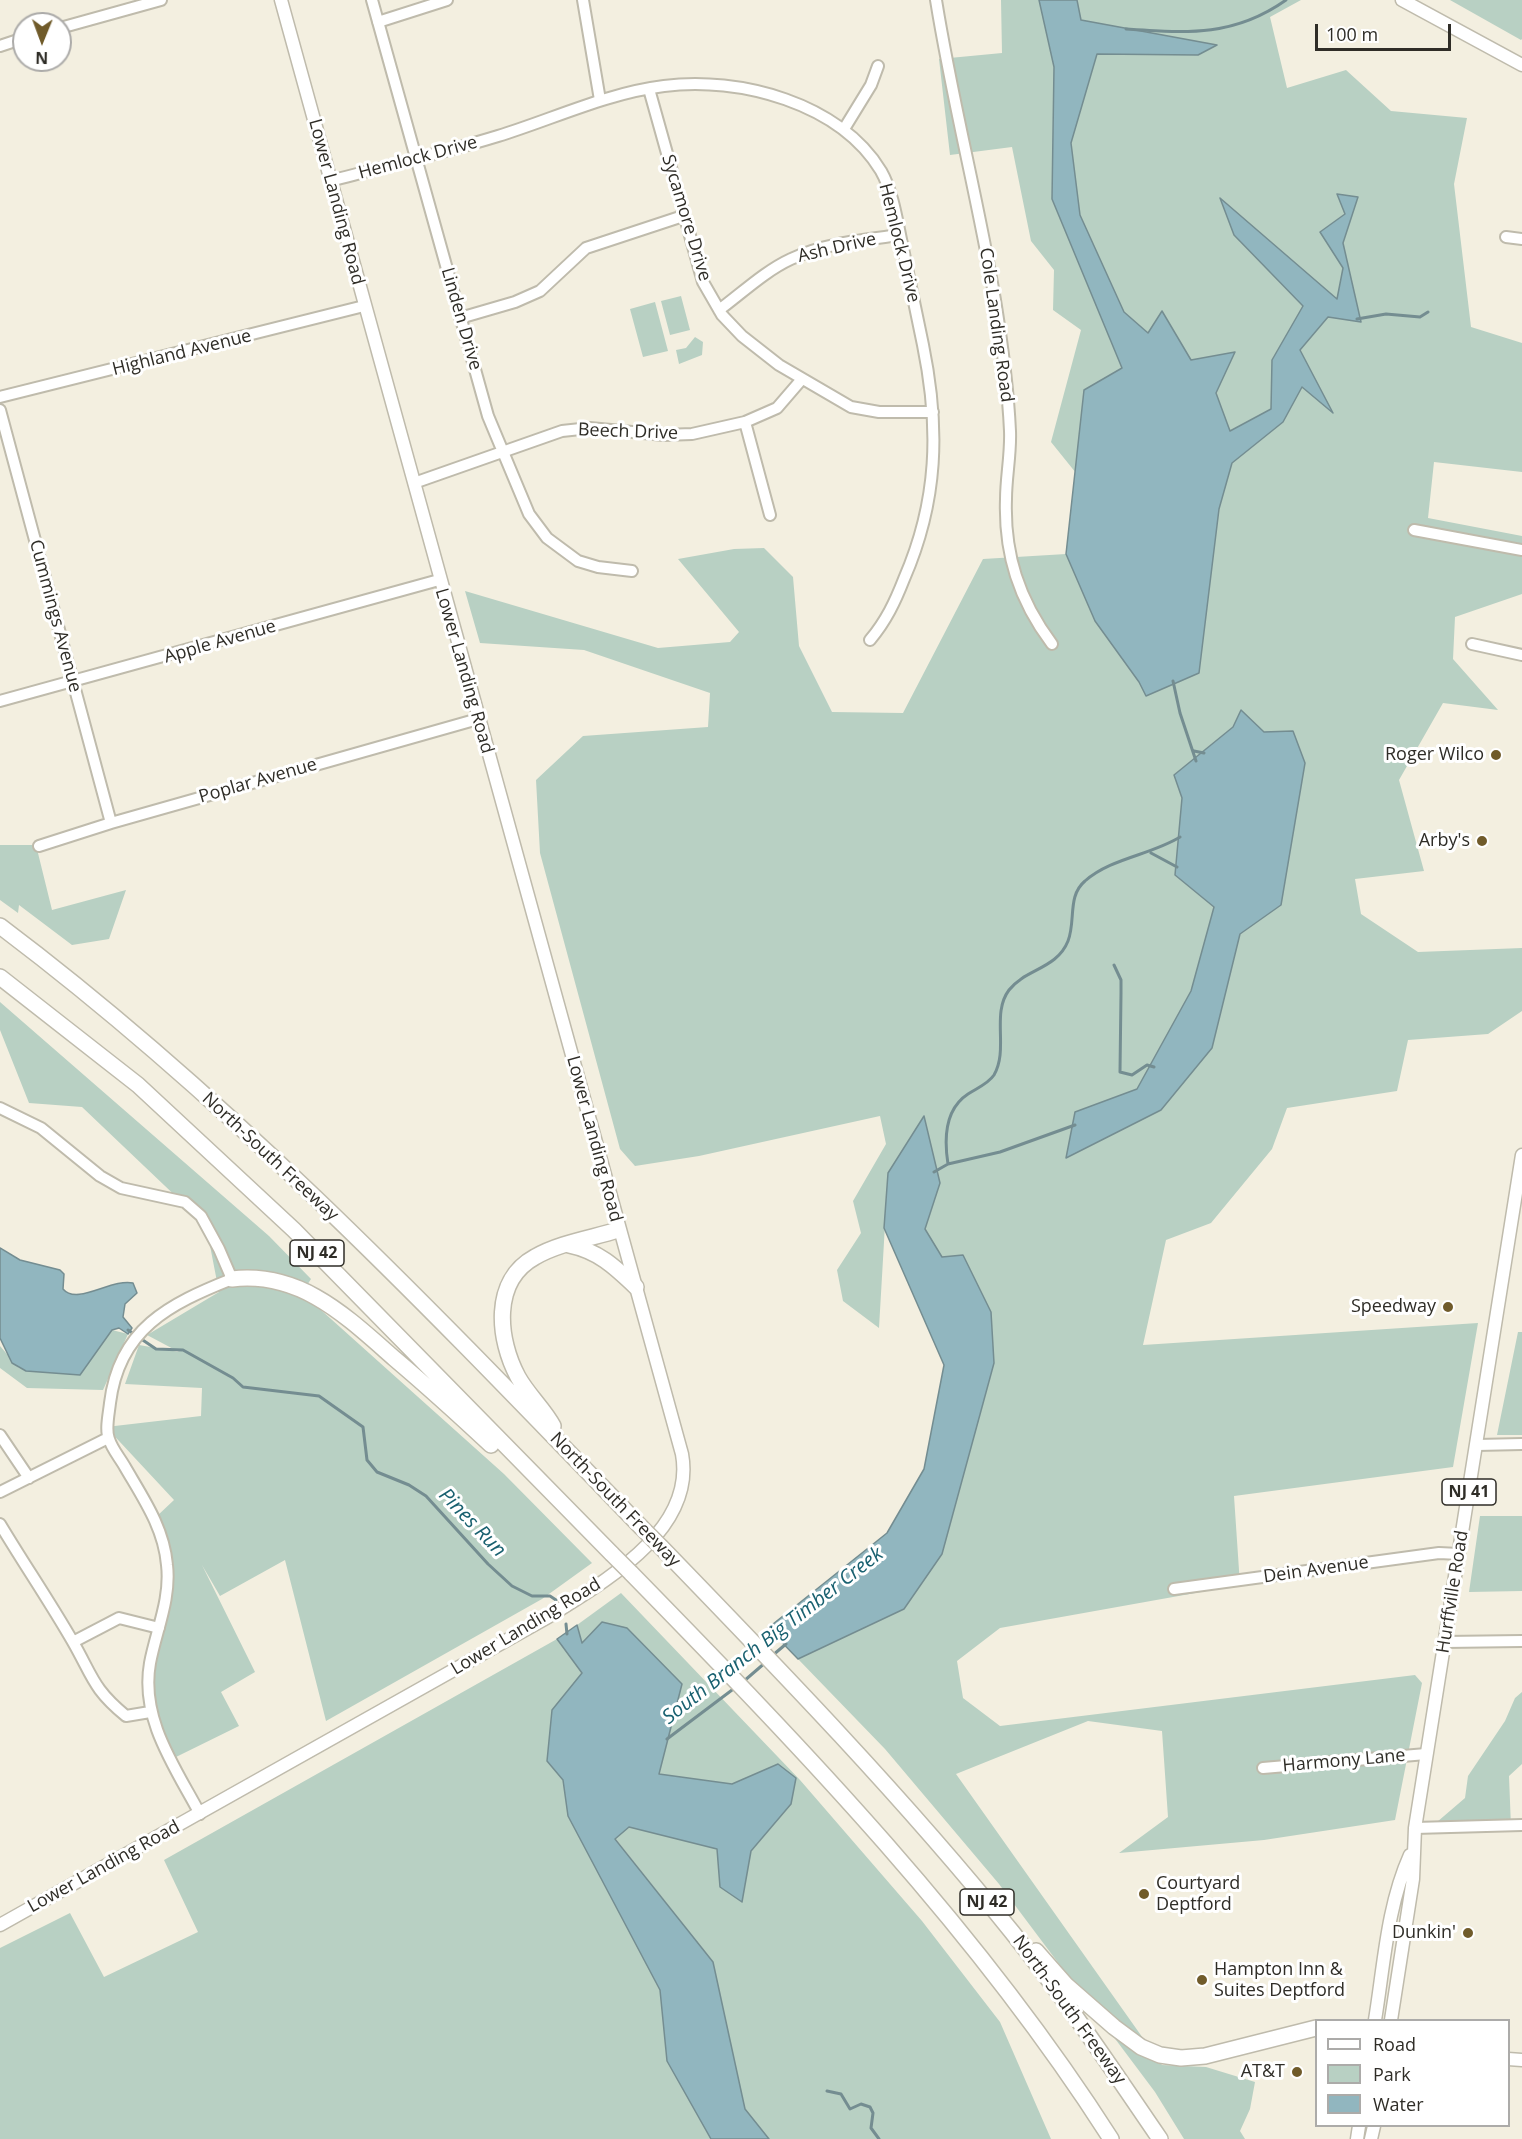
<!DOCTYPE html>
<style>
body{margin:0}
#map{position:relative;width:1522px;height:2139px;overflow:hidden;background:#f3efe0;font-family:"Open Sans",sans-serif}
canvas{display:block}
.legend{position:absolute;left:1315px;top:2019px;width:195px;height:108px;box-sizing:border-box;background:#fff;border:2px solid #acaba9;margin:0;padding:8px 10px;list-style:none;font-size:18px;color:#2f2d27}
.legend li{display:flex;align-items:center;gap:12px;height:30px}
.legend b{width:30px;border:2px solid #acaba9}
.north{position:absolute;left:12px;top:12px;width:60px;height:60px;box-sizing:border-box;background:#fff;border:2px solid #acaba9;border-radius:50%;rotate:181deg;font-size:16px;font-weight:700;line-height:24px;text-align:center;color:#2f2d27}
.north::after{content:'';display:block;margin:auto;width:21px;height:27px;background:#705b2a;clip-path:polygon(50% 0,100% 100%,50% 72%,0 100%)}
.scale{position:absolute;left:1315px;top:24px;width:136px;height:27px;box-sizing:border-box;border:3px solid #2f2d27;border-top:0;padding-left:8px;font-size:18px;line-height:21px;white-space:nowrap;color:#2f2d27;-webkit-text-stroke:4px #fff;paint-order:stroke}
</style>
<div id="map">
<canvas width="1522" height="2139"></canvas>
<ul class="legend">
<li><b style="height:8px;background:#fff"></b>Road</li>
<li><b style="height:16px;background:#b8d0c3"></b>Park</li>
<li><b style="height:16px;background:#91b6bf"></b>Water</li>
</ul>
<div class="north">N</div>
<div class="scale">100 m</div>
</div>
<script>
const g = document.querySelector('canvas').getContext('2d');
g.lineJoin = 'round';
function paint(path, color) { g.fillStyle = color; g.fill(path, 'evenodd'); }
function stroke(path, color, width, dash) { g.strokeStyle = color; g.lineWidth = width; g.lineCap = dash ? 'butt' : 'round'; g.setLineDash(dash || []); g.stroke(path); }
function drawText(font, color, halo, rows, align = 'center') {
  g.font = font + ' "Open Sans",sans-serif'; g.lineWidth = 6; g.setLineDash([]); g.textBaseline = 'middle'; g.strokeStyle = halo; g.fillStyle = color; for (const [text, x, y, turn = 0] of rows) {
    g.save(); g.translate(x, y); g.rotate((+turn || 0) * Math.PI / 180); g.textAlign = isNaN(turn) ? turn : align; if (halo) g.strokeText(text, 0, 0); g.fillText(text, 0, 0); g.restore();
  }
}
paint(new Path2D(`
 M1001,0H1039L1054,67L1052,199L1122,368L1084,390L1076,473L1051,442L1081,330L1053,310L1054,270L1031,241L1012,147L950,155L939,59L1002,53Z
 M1077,0H1301L1270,17L1287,88L1346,70L1391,111L1467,118L1454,184L1471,327L1522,343V472L1434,462L1428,518L1522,536V594L1455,617L1453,659L1498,710L1443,703L1399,780L1424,871L1355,879L1361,914L1418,952L1522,948V1011L1488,1034L1408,1040L1397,1091L1287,1108L1272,1149L1211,1223L1166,1240L1143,1345L1478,1323L1453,1467L1234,1496L1240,1585L1000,1628L957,1661L963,1698L1000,1726L1415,1675L1422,1683L1395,1820L1264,1840L1119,1853L1168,1817L1162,1731L1088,1721L956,1774L1162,2065L1206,2067L1255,2082L1250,2109L1240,2131L1245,2139H1184L1155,2092L999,1884L885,1749L798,1659L904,1609L942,1554L994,1363L942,1257L925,1229L940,1183L888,1173L879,1328L843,1301L837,1270L861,1233L853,1201L886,1144L880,1116L699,1156L635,1166L620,1149L540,853L536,780L583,736L708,727L710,693L584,650L480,643L465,591L658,648L730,642L739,632L678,559L734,549L764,548L793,577L799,646L832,712L903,713L983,559L1066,554L1095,621L1139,682L1146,696L1219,509L1232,463L1283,422L1302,387L1331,411L1300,350L1328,317L1361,321L1343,243L1358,197L1338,195L1345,214L1320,232L1343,268L1337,299L1221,200L1234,235L1303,306L1272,360L1271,409L1230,432L1216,393L1191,360L1162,312L1148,333L1124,312L1080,215L1071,143L1097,53L1198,55L1216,45L1080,20ZM1241,711L1264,732L1281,905L1240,934L1212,1048L1161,1110L1066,1158L1075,1112L1137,1089L1191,991L1214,907L1175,875L1182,798L1174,775L1233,727Z
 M1450,0H1522V39L1521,40Z
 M681,296L690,330L670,335L661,301Z
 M655,302L668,351L643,357L630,309Z
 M695,337L703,342L702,355L679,364L676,350L686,348Z
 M0,845H36L52,910L126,890L109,939L72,945L19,905L18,913L0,900Z
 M0,1002L269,1236L311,1279L302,1293L504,1474L592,1563L542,1599L326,1721L285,1560L220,1596L202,1565L255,1672L221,1692L239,1726L176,1757L168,1756L147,1690L168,1584L156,1517L174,1500L106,1427L201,1416L202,1388L125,1384L139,1345L179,1352L147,1335L219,1292L206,1225L82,1107L29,1103L0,1030Z
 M112,1330L128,1334L103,1390L27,1388L0,1368V1346L19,1368L78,1375Z
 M1518,1332H1522V1435H1497Z
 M1480,1516H1522V1591L1469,1592Z
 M621,1593L800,1780L922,1921L1000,2022L1051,2139H769L745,2109L713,1962L615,1838L629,1827L717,1849L721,1887L791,1804L778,1764L732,1784L659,1774L582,1643L577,1625Z
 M557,1639L582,1673L552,1710L547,1761L563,1780L568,1816L660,1990L667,2061L711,2139H0V1948L70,1913L104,1977L198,1932L164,1860Z
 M1522,1692V1764L1509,1776L1511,1827L1437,1822L1465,1798L1468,1776L1505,1721L1515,1698Z`), '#b8d0c3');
const water = new Path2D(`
 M1039,0H1077L1081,20L1217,45L1198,55L1097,54L1071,143L1080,215L1124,312L1148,333L1162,311L1191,360L1235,352L1216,393L1230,431L1271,409L1272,360L1303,306L1234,235L1220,198L1337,299L1343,268L1320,232L1345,214L1337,194L1358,197L1343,243L1361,322L1328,317L1300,350L1333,413L1302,387L1283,422L1232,463L1219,509L1199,673L1146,696L1139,682L1095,621L1066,554L1084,390L1122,368L1052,199L1054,67Z
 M1241,710L1264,732L1293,731L1305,763L1281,905L1240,934L1212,1048L1161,1110L1066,1158L1075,1112L1137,1089L1191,991L1214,907L1175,875L1182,798L1174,775L1233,727Z
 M924,1116L940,1183L925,1229L942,1257L963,1255L991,1312L994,1363L942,1554L904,1609L798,1659L768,1628L887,1533L924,1469L944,1365L884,1228L888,1173Z
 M0,1248L20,1260L60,1270L64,1274L63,1289C77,1306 112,1278 133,1283L137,1293L125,1304L123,1317L132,1328L128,1334L119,1328L112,1330L80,1375L26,1371L12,1363L0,1338Z
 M602,1622L627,1628L682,1684L659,1774L732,1784L778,1764L796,1778L791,1804L751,1851L742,1902L720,1887L717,1849L629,1827L615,1839L713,1962L745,2109L769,2139H711L667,2061L660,1990L568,1816L563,1780L547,1761L552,1710L582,1673L557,1639L577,1625L582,1643Z`);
paint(water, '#91b6bf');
stroke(water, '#748d91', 1.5);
stroke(new Path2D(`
 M1126,29C1187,33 1234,37 1286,0
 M1357,319L1386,314L1420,317L1428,312
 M1173,681L1180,713L1196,761
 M1194,751L1204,753
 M1151,853L1177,867
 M1114,965L1121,980V993L1120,1072L1132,1075L1147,1065L1154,1067
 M948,1164C944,1139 945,1109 968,1094C977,1088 988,1084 994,1075C1009,1049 991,1014 1009,990C1025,969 1057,969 1068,941C1076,921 1067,896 1085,881C1111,858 1151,855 1180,837
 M934,1172L948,1164L1000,1152L1075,1125
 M128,1330L156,1349L183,1350L233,1378L243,1387L319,1396L363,1427L367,1460L377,1472L409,1485L426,1496L488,1564L512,1586L532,1596H550L556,1600
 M566,1624L567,1634
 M773,1655L786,1644
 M744,1681L766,1662
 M667,1739L736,1687
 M827,2091L841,2094L850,2109L861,2104L870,2107L873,2113L871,2128L879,2139`), '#748d91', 3);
const minor = new Path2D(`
 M372,0L488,416L529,514L547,538L578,561L598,567L632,571
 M583,0L600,100
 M936,0C952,100 978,199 995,300C1002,343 1008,387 1010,431C1011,454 1006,477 1006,499C1004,554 1019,600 1052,644
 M378,22L447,0
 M60,28L161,0
 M0,46L24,38
 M649,89L703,282L722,315L742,336L779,365L851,407L879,412H933
 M844,129L871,85L878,66
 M330,181C386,166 443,153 498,136C553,119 607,93 664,86C739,76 840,103 881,171C893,192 897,221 902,244C909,278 916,311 923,345C940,428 938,501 904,579C895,602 886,621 870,640
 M1506,237L1522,239
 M719,310C742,293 765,271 791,259C825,243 863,240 900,235
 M460,318L515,302L540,291L586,248L683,216
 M0,397L364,306
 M0,410L111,823
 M745,422L770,515
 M414,483L562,431L590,428L664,435L692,434L745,422L777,408L802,379
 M1414,530L1522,550
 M1472,644L1522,655
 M0,701L439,580
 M39,846L111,823L478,719
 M0,1108L41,1128L100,1176L121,1188L185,1202L201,1216L219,1249L232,1279C169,1304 119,1329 110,1403C109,1413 105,1430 109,1439C112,1449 120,1458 125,1467C143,1498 164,1528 167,1565C171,1599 156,1631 150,1663C140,1719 175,1767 200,1814
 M0,1435L29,1478
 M1477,1445L1522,1444
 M0,1492L108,1438
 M0,1524C24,1564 50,1602 73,1642C93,1677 93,1689 126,1716L150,1712
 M1174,1589L1439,1553L1459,1554
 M73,1642L119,1618L159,1628
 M1445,1642L1522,1641
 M1263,1768L1426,1754
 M1415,1828L1522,1825`);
const major = new Path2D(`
 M1402,0L1522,65
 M0,1925L548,1617C603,1582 696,1531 682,1454L281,0
 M1375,2020C1384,1965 1387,1906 1410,1855
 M1391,2020L1413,1879L1415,1828L1522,1155
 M1508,2059L1522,2060
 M1357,2139L1359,2126
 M1371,2139L1374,2126`);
const highway = new Path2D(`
 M0,926C234,1102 438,1317 641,1527
 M0,977L138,1085L294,1230L612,1554
 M569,1245C598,1251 614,1266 636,1287
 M232,1279C301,1271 347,1317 395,1359C428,1387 460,1416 491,1445
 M553,1426C544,1409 528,1395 518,1377C498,1340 491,1281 535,1257C559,1243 592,1238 618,1230
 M661,1547C782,1672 903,1797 1012,1932C1065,1998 1112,2069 1160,2139
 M631,1573C804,1750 977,1929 1111,2139
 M1036,1951L1066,1985L1114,2027L1141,2047L1160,2055L1181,2058L1205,2056L1316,2028`);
stroke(minor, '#bfbbac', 14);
stroke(major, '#bfbbac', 15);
stroke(highway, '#bfbbac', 18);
stroke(minor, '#fff', 10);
stroke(major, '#fff', 12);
stroke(highway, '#fff', 15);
const highwayBridge = new Path2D(`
 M641,1527L661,1547
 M612,1554L631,1573`);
stroke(highwayBridge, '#bfbbac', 18, []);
stroke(highwayBridge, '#fff', 15);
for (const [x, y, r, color] of [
 [1496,755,6,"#705b2a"],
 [1482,841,6,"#705b2a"],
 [1448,1307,6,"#705b2a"],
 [1144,1894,6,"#705b2a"],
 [1468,1933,6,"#705b2a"],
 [1202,1980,6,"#705b2a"],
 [1297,2072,6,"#705b2a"]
]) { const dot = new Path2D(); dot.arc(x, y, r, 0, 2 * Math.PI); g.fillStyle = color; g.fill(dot); stroke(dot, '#fff', 2); }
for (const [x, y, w] of [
 [317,1253,54],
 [1469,1492,54],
 [987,1902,54]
]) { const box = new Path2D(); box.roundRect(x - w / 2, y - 13, w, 26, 4.5); g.fillStyle = '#fff'; g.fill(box); stroke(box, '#2f2d27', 1.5); }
drawText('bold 16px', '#2f2d27', null, [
 ["NJ 42",317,1253],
 ["NJ 41",1469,1492],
 ["NJ 42",987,1902]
]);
drawText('18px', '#2f2d27', '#fff', [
 ["Hemlock Drive",418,158,-15],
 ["Lower Landing Road",336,202,75],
 ["Sycamore Drive",686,218,73],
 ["Hemlock Drive",899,243,76],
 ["Ash Drive",837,248,-13],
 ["Linden Drive",461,319,74],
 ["Cole Landing Road",996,325,82],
 ["Highland Avenue",182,353,-14],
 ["Beech Drive",628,432,2],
 ["Cummings Avenue",55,616,75],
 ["Apple Avenue",220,642,-16],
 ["Lower Landing Road",464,671,74],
 ["Poplar Avenue",258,781,-16],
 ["Lower Landing Road",594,1139,75],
 ["North-South Freeway",270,1157,43],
 ["North-South Freeway",615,1500,46],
 ["Dein Avenue",1316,1570,-8],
 ["Hurffville Road",1453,1592,-81],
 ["Lower Landing Road",526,1627,-31],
 ["Harmony Lane",1344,1761,-5],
 ["Lower Landing Road",104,1867,-29],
 ["North-South Freeway",1069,2010,54]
]);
drawText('18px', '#2f2d27', '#fff', [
 ["Roger Wilco",1484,755],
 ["Arby's",1470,841],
 ["Speedway",1436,1307],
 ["Courtyard",1156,1884,"left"],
 ["Deptford",1156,1905,"left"],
 ["Dunkin'",1456,1933],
 ["Hampton Inn &",1214,1970,"left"],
 ["Suites Deptford",1214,1991,"left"],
 ["AT&T",1285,2072]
], 'right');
drawText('italic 20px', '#196170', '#fff', [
 ["Pines Run",472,1523,46],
 ["South Branch Big Timber Creek",773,1636,-38]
]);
</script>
